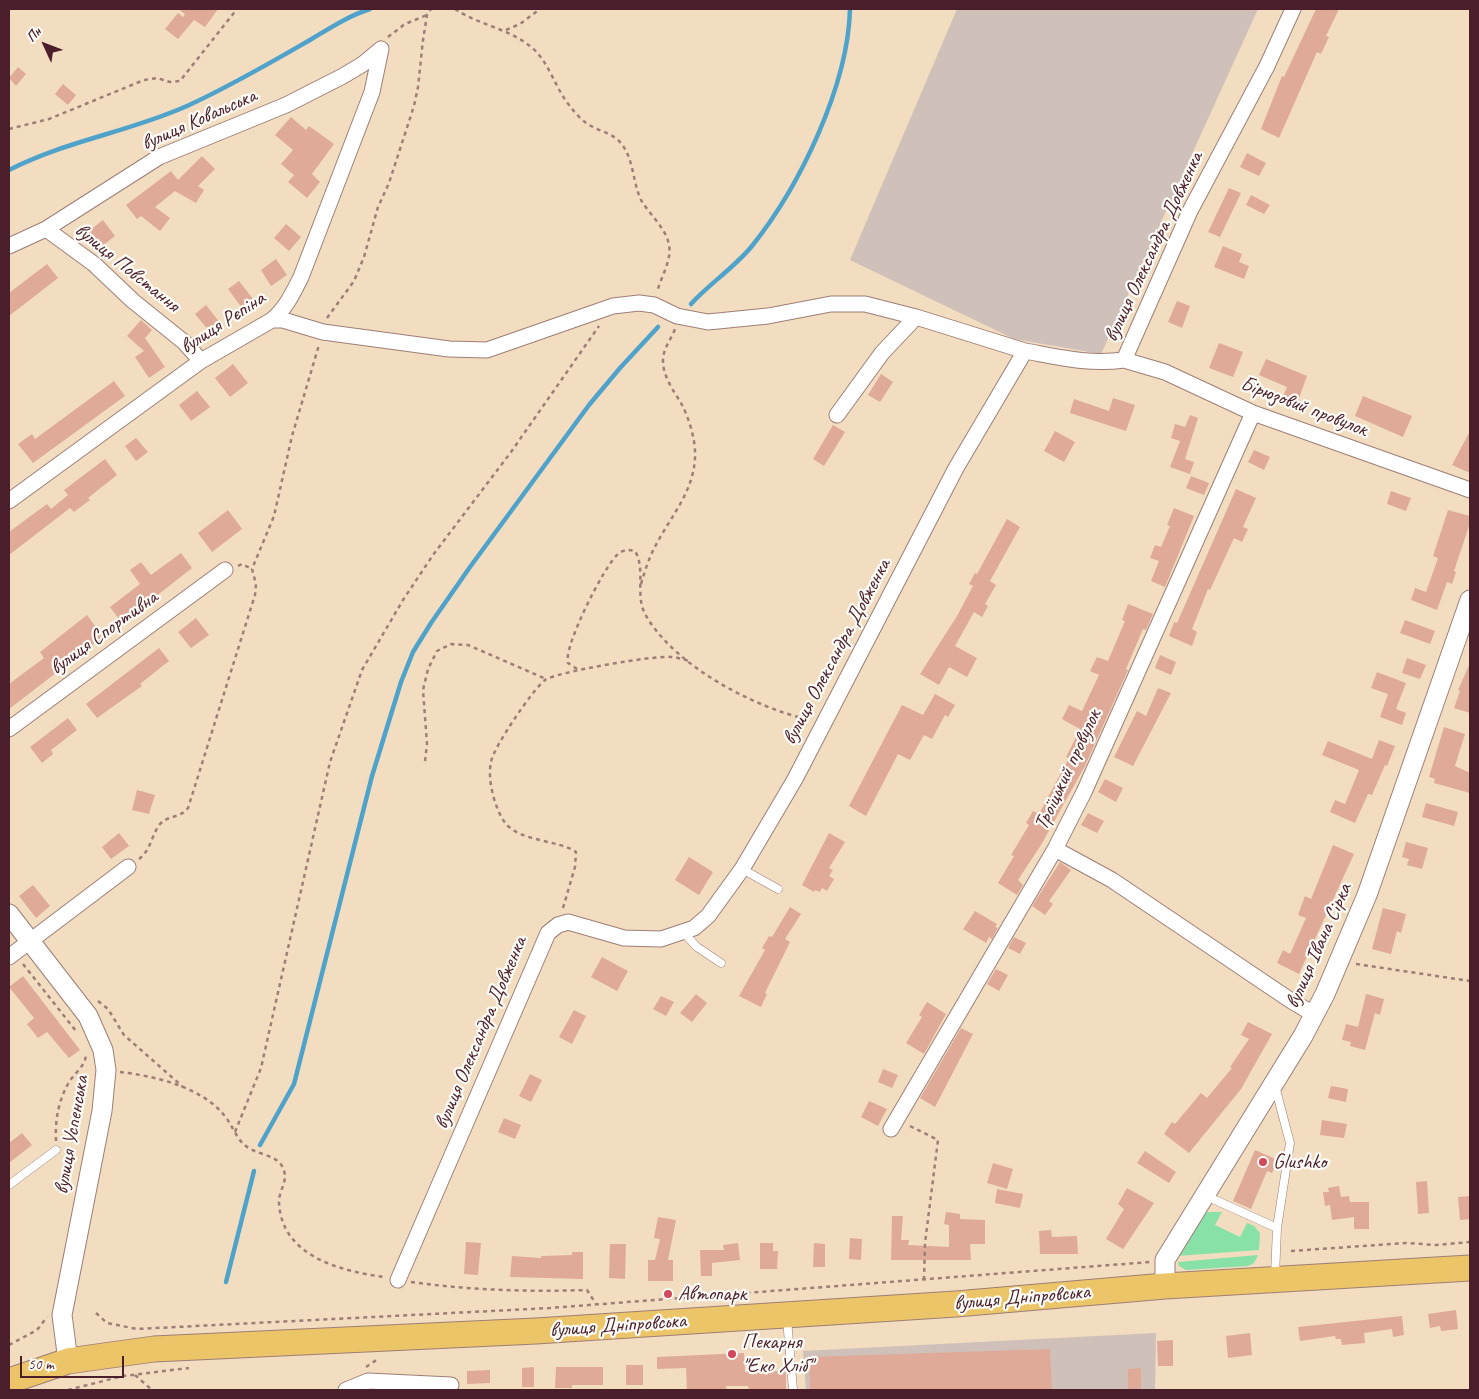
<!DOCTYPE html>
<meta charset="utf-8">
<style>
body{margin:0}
#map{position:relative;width:1479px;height:1399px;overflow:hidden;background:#f2ddc0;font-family:Caveat,sans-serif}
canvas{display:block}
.frame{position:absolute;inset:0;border:10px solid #4a1f2b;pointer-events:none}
.north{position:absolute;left:20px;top:20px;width:50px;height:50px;-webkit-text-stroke:4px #fdfcf7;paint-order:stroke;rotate:313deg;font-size:14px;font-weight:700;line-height:20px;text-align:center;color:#4a1f2b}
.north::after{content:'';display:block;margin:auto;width:18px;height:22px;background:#4a1f2b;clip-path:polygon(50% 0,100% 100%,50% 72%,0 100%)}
.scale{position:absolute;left:20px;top:1356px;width:104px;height:22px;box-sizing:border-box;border:2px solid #4a1f2b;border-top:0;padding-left:6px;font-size:15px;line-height:18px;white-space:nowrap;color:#4a1f2b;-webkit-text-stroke:4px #fdfcf7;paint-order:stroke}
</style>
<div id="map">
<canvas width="1479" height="1399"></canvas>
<div class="frame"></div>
<div class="north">Пн</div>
<div class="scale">50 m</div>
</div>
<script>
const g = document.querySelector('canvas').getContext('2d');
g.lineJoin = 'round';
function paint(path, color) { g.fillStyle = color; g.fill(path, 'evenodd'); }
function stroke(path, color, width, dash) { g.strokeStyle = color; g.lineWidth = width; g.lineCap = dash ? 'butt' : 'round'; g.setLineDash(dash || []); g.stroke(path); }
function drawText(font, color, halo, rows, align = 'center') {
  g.font = font + ' Caveat,sans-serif'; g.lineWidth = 4.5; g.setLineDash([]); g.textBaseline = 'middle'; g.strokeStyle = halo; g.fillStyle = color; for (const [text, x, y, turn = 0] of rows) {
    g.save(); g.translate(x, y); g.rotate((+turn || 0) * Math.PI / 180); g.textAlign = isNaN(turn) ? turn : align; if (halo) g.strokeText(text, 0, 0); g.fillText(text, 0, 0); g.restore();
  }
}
paint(new Path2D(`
 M957,9H1258L1101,354L1014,339L850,260Z
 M1156,1333L1155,1390H806L803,1351Z`), '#cfc0ba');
paint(new Path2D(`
 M1204,1212H1222L1215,1225L1240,1237L1247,1223L1254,1226L1260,1233L1259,1250L1177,1256Z
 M1258,1255L1254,1263L1248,1266L1186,1270L1179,1266L1178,1262Z`), '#88e2a7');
stroke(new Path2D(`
 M9,170C65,141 129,132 187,106C229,87 270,63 310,40C330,28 348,16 370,9
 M691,304C710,283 734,268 752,246C800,186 848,86 850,9
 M260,1145L294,1084L372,776L401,682L413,652L431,623L470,567L589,405L620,368L658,327
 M226,1282L254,1171`), '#4fa3cb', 4.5);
paint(new Path2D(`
 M178,9H218L205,27L194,20L178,39L165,29L178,13L183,17L185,14Z
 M1316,9H1339L1326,36L1329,37L1321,54L1317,52L1279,138L1261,129L1282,76L1284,77Z
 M18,67L26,74L16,86L9,78Z
 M63,84L76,95L68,105L55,94Z
 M291,117L306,130L309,126L334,144L312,174L320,182L307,198L288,182L294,175L281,164L293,150L275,135Z
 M1247,153L1266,163L1259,176L1240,167Z
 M202,156L215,169L198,186L204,190L196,203L175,191L155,207L170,218L160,231L141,216L137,219L126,205L171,171L178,180Z
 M1229,188L1241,193L1220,237L1208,232Z
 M1251,195L1270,205L1264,214L1246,205Z
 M103,220L115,236L97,250L85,234Z
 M286,224L301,237L289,251L274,238Z
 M1223,246L1242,254L1239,262L1249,266L1244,279L1214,267Z
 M276,259L287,275L271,286L261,270Z
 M47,264L58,278L9,316V293Z
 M239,281L253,299L242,308L228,289Z
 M1177,301L1190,306L1182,328L1168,322Z
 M206,305L220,323L210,332L195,314Z
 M141,320L152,330L145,338L165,367L149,378L135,357L144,351L127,336Z
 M1219,343L1243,352L1233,377L1209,368Z
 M1266,359L1307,376L1298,401L1283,396L1287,387L1259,375Z
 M233,364L248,383L230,397L215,378Z
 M881,374L893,382L880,402L868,395Z
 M114,381L125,396L33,463L18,444L32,434L35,439Z
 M197,391L210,407L191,421L179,405Z
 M1363,396L1412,416L1403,437L1355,416Z
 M1113,398L1135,405L1126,431L1070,413L1074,399L1109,411Z
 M1190,415L1198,418L1185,459L1194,462L1190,474L1170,467L1180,441L1171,438L1175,424L1185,427Z
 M833,425L845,432L824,466L813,459Z
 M1055,431L1075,442L1064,462L1044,451Z
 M1470,431V473L1452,465Z
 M136,438L148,452L136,461L125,446Z
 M1254,450L1270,457L1264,470L1248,462Z
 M105,459L117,475L88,498L90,500L74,512L70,508L9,555V532L47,504L51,509L68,495L64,490Z
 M1191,476L1209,483L1204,495L1186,488Z
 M1236,489L1256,498L1243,527L1248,529L1242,542L1234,538L1210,590L1208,589L1192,629L1197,632L1192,646L1169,636L1174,622L1177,623Z
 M1391,491L1411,498L1406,511L1387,504Z
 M1174,508L1194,516L1165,587L1151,581L1159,561L1150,558L1155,545L1161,547L1170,526L1167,525Z
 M228,510L242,529L212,552L198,533Z
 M1448,510L1470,516V523L1454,571L1456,572L1452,584L1447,582L1437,610L1411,600L1415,588L1426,592L1438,558L1433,556Z
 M1007,519L1020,527L990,581L996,585L985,604L988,606L982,617L974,612L955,646L977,658L967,677L949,667L939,685L920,674L957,616L973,586L969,584L975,573L977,574Z
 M181,553L192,568L122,623L110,607L140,584L130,570L141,562L151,575Z
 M1128,604L1153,614L1146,630L1143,629L1126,669L1128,670L1085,766L1041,845L1018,880L1023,885L1017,895L998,883L1014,856L1011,855L1029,825L1026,823L1033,811L1039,814L1069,758L1066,757L1080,729L1062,719L1069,705L1082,711L1099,675L1090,671L1097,657L1108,661L1125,621L1122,620Z
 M87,615L103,637L9,709V684L44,658L40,652Z
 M196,618L209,635L191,648L178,632Z
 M1405,620L1435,631L1430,644L1400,633Z
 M159,648L169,661L140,684L142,686L97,718L86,704Z
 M1160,655L1176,662L1171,675L1155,668Z
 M1407,658L1426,665L1420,679L1402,673Z
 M1470,663V713L1454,708L1460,691L1458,690Z
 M1377,672L1406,683L1396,709L1406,713L1402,725L1380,717L1388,694L1371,688Z
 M1158,688L1171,693L1133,766L1114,757L1137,711L1146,716Z
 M935,694L955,705L948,717L945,715L932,739L924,735L910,760L898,754L866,816L849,806L902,705L923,715Z
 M68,718L77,730L51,750L53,754L42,763L30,747Z
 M1444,727L1465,734L1455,766L1470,773V793L1434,783L1435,779L1429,777Z
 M1379,740L1395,746L1387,766L1385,765L1372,795L1368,794L1355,823L1330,812L1335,800L1345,804L1359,770L1322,755L1328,741L1372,759Z
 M1105,779L1123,788L1116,802L1098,792Z
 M137,790L155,795L149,814L132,810Z
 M1426,803L1458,812L1454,826L1422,817Z
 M1088,813L1104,821L1097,833L1081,825Z
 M119,833L129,846L111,859L102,847Z
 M829,833L845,842L829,868L833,870L829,876L834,879L827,891L822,888L820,892L815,890L814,892L802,885Z
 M1406,842L1428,848L1422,869L1407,865L1409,859L1402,857Z
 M1333,845L1354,854L1299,974L1277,963L1283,950L1290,954L1306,918L1298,915L1305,896L1311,899Z
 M689,857L713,872L699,895L675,880Z
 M1060,862L1071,870L1049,901L1053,904L1045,915L1032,906Z
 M33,885L50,906L36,918L19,896Z
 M790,907L801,914L785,939L790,942L765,993L767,994L761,1007L739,996L765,950L762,948L769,936L772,937Z
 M1383,908L1406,914L1401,933L1397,931L1391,954L1372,949Z
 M975,911L997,924L995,927L998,928L992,939L989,937L986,943L963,929Z
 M1014,937L1026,943L1020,954L1008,948Z
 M602,957L628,971L617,991L591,977Z
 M996,969L1008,975L999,991L987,984Z
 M23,976L80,1050L69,1058L47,1032L38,1038L27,1024L34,1018L9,987Z
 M696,994L707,1003L692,1022L680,1013Z
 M1366,994L1384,999L1380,1015L1375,1013L1365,1050L1350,1046L1351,1042L1342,1040L1346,1024L1358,1027Z
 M661,996L674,1002L666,1016L653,1009Z
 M927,1002L946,1014L924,1054L906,1043L922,1017L919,1015Z
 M574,1010L586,1016L572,1044L559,1037Z
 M1248,1022L1272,1034L1241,1089L1189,1153L1164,1134L1172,1122L1175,1124L1201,1093L1207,1098L1232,1068L1230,1067L1249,1039L1241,1035Z
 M961,1028L973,1034L935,1107L920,1098Z
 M883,1069L898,1075L892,1088L878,1082Z
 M530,1074L542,1080L531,1102L519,1096Z
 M1331,1086L1348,1089L1346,1102L1328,1098Z
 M869,1101L887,1109L878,1126L861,1117Z
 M504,1118L521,1125L515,1139L498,1132Z
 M1322,1120L1347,1124L1344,1138L1320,1135Z
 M22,1133L32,1145L9,1163V1143Z
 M1255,1150L1278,1160L1272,1173L1267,1171L1251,1209L1233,1201Z
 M1145,1151L1176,1172L1169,1183L1137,1163Z
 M993,1163L1013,1169L1007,1189L987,1183Z
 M1427,1181L1429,1213L1418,1214L1416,1182Z
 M1339,1186L1341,1197L1349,1196L1350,1202H1369V1229H1354V1217L1332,1220L1330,1205L1325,1206L1323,1192H1329L1328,1188Z
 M1127,1188L1154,1203L1123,1249L1106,1239L1124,1209L1118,1204Z
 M997,1189L1023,1194L1020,1208L995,1203Z
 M1470,1196V1219L1460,1220L1458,1197Z
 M946,1212L960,1214V1219L985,1220V1244H970L971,1260H891L892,1216H903L901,1240H909L908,1245L949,1247V1225L944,1224Z
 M658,1217L676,1220L668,1260H673V1281H648V1260H655L660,1239L654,1238Z
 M1051,1230L1052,1237L1077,1236L1078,1254H1040L1039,1231Z
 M850,1238L862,1239L861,1260L849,1259Z
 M466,1242L481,1243L478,1275L464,1274Z
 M738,1243L740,1260L712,1263V1276H701L700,1250H724L723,1245Z
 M760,1243H773V1251H778L777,1269H760Z
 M814,1243L825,1244V1267H813Z
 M610,1244H626L625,1279L609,1278Z
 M572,1252H583V1279L510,1277L512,1256L541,1258V1256L572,1255Z
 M1456,1310L1458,1329L1441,1331L1440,1326L1430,1328L1428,1314Z
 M1402,1316L1404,1335L1393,1337L1392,1329L1364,1333L1365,1343L1342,1345L1341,1339H1336L1335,1336L1300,1341L1298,1327Z
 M1250,1333L1252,1355L1228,1358L1226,1336Z
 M1173,1340V1366H1158L1157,1341Z
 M1050,1349L1052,1390H810L809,1357Z
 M744,1353L745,1372L786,1371V1389L749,1390L748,1386H726L727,1390H687L686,1368L657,1369V1357Z
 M626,1365H643V1385H626Z
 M534,1367V1387H522V1368Z
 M556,1367H603V1385H572V1388H555Z
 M1141,1368V1390H1128V1369Z
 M490,1370V1383L467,1384V1371Z`), '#dfab98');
const service = new Path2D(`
 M742,869L778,889
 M684,933L697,947L721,963
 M1275,1086L1290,1143L1277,1228
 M9,1185L56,1150
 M1204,1195L1277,1228L1275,1276
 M787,1319L793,1390`);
const minor = new Path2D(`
 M46,229L94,264L133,301L184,342L201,361
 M9,246L46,229L159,157L286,105L343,76L363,64L381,49
 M272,320H283L323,332L449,349L487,350L613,306L639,303L654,305L677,316L708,322L768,316L831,304H865L916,317L1025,351
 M1124,360L1165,372L1253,413L1470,490
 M837,415L882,353L916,317
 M9,501L201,361L272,320C286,308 293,293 301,277L372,92L381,49
 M9,729L225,570
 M1055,849L1112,880L1290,1000L1315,1015
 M9,957L128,867
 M891,1129L1055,849L1084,792L1253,413
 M398,1280L548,933L558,925L568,922L624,938L661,939L694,928L708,916L742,869L795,779L956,468L1025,351C1058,357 1090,365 1124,360L1190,211L1267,66L1293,9
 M346,1390L368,1381L451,1385`);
const tertiary = new Path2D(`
 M9,914L88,1016L103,1050L106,1070L102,1111L62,1315L68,1361
 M1165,1286V1260L1303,1036L1325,994L1367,895L1470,600`);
const trunk = new Path2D(`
 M9,1381L68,1361L154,1349L536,1331L956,1304L1165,1286L1470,1268`);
stroke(service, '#9e7e76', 9);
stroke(minor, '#9e7e76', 17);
stroke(tertiary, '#9e7e76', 21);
stroke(trunk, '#9e7e76', 27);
stroke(new Path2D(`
 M455,9C479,25 507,28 530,46C549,61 554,86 569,105C575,113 583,122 591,126C600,131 610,133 618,140C634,155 632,181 641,200C649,214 666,228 669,245C672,260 661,277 657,292
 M506,30L520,24L540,9
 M388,37L405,24L427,15
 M9,129L49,119L144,80L157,78L170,82L180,81L237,9
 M327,318L354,281L364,257L378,207L389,183L414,106L418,87L423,40L427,15L431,9
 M238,566L242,564L252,569
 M641,584C644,574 647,564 651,555C666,521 693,496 695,458C696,440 689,418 681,403C673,390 663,376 663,361C663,348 671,340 675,329
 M577,669L568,663C563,647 604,567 617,555C622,550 628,549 635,551C646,569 635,595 645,614C674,666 755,708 810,720
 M425,761L427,744L423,690L428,669L437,651L451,644L468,645L546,679
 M139,859C151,850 151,836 160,824C168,815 179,819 188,808L255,595L256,584L252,569L274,516L292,436L319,345
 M563,908L575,867L576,852C559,840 522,842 506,824C495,810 487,780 491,762C493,748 533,689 545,680C556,672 655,655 671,657C677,657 684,660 690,661
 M23,964L76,1031
 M1356,964L1470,981
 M98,1001L108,1009L124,1035L183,1087
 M120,1072C155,1076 201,1087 224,1115C232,1124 236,1139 246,1146C255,1154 276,1155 282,1166C290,1181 279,1188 279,1202C281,1256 340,1271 384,1277
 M910,1126L938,1140L925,1243L924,1279
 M235,1132L261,1068L330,762L362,670L403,600L433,555L511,452L599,326
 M56,1141C55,1121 58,1102 68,1084C73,1074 85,1067 86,1055
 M1291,1251L1406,1243L1436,1245L1470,1242
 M411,1282C469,1290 528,1292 587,1290L596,1304
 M96,1313L107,1323L137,1329L550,1308L1150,1262
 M9,1345L37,1330L47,1317
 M366,1367L378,1359
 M135,1375L152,1390
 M68,1390L123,1376L189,1368`), '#9e7e76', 2.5, [4, 4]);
stroke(service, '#fff', 8);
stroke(minor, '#fff', 15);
stroke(tertiary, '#fff', 19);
stroke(trunk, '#edc569', 25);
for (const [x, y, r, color] of [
 [1263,1162,5,"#d1495b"],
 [668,1294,5,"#d1495b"],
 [732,1354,5,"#d1495b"]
]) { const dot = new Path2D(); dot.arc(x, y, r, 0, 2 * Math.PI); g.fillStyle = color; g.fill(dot); stroke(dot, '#fdfcf7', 2); }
drawText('21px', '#4a1f2b', '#fdfcf7', [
 ["вулиця Ковальська",199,120,-24],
 ["вулиця Олександра Довженка",1154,247,-65],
 ["вулиця Повстання",127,268,39],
 ["вулиця Рєпіна",223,323,-33],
 ["Бірюзовий провулок",1304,407,21],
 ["вулиця Спортивна",104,633,-36],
 ["вулиця Олександра Довженка",837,652,-62],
 ["Троїцький провулок",1068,770,-65],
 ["вулиця Івана Сірка",1319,946,-66],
 ["вулиця Олександра Довженка",481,1033,-67],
 ["вулиця Успенська",72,1135,-80],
 ["вулиця Дніпровська",1022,1298,-5],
 ["вулиця Дніпровська",618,1326,-4]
]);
drawText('21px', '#4a1f2b', '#fdfcf7', [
 ["Glushko",1273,1162],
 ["Автопарк",678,1294],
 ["Пекарня",742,1342],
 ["\"Еко Хліб\"",742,1366]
], 'left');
</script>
